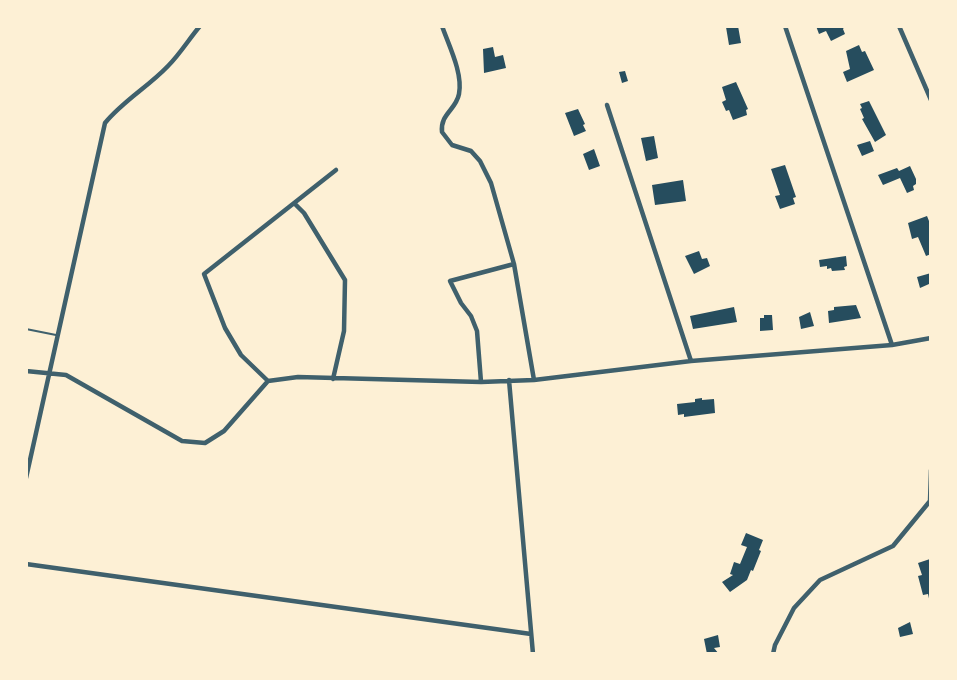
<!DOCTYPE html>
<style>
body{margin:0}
#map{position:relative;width:957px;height:680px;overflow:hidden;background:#fdf0d5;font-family:Quicksand,sans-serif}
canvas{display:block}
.frame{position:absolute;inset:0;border:28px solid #fdf0d5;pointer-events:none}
</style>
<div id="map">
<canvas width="957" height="680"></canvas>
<div class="frame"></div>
</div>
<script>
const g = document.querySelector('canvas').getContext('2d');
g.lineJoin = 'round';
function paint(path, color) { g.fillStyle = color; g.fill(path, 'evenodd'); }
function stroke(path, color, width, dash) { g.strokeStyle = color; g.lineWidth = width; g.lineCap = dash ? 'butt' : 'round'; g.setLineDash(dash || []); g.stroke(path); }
paint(new Path2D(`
 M738,26L741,43L729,45L726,27Z
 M816,26H845L843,29L845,34L831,41L826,31L819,34Z
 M859,45L862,52L865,51L874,70L847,82L843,72L850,69L846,51Z
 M493,47L495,57L503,55L506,68L484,73L483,49Z
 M625,71L628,81L622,83L619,72Z
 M736,82L748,109L746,110L747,115L733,120L729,110L726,111L722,102L726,100L722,87Z
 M869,101L886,135L875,142L862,119L864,118L860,109L862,108L860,104Z
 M578,109L585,124L583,125L586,131L574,136L565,113Z
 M654,136L658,158L646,161L641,138Z
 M870,141L874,151L862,156L857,145Z
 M594,149L600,166L589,170L583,154Z
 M785,165L796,197L793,198L795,204L780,209L775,196L780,195L771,169Z
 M910,166L916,179V184L913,186L914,190L907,193L900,178L883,185L878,175L897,168L899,171Z
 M683,180L686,201L655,205L652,185Z
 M927,216L931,226V254L926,256L918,237L912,239L908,223Z
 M699,251L702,259L707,258L710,266L694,274L685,256Z
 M846,256L847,266L844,267L845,270L832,271L831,268L827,269V266L820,267L819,260Z
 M931,273V289L929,284L920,288L917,277Z
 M856,305L861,318L829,323L828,311L834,310V307Z
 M734,307L737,322L693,329L690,316Z
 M810,312L814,326L801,329L799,317Z
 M764,315H772L773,330L760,331V318H764Z
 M702,398V400L714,399L715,413L684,417V414L678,415L677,404L695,402V399Z
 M746,533L763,540L759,550L761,551L753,571L751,570L747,580L730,592L722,582L733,575L730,574L734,562L740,564L747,547L741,545Z
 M930,559L931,563L930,603L928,594L923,595L918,576L922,575L918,563Z
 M910,622L913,634L900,637L898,628Z
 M718,635L720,647L714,648L719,654H707L704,639Z`), '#264d5e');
stroke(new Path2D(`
 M26,329L56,335`), '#3f606c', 2);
stroke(new Path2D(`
 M442,26C449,46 463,73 459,94C456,110 440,114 442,132L452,145L471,151L480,161L491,183L514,264L534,380
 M785,26L892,345
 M899,26L931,100
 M607,105L691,361
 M295,204L304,213L345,280L344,331L333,379
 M26,371L66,375L182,441L205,443L224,431L268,381
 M509,380L533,654
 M268,381L298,377L481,382L534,380L691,361L892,345L931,338
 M268,381L241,355L225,328L204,274L336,170
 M481,382L477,331L471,316L461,303L450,281L514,264
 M26,478L105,123C123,101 148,87 168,66C180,54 189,39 200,26
 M26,564L531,634
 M773,654L775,645L794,608L820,580L893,546L930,501L931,470`), '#3f606c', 4.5);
</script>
